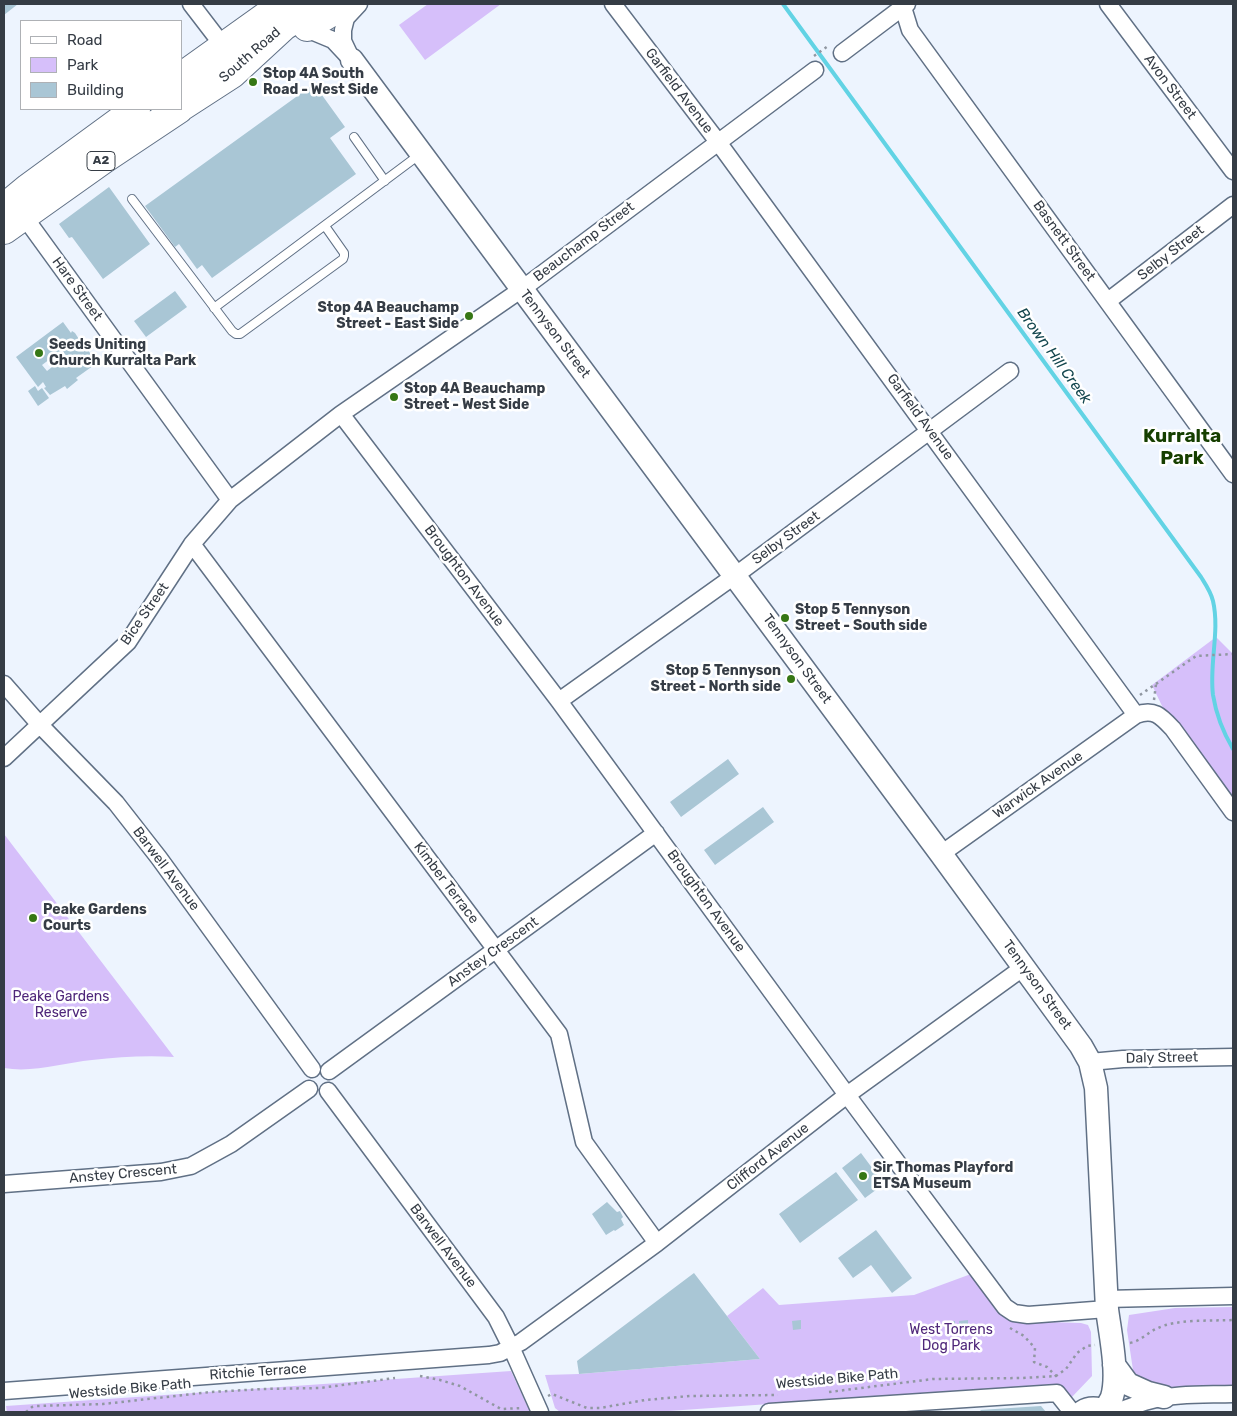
<!DOCTYPE html>
<style>
body{margin:0}
#map{position:relative;width:1237px;height:1416px;overflow:hidden;background:#edf4fe;font-family:Rubik,sans-serif}
canvas{display:block}
.frame{position:absolute;inset:0;border:5px solid #353c45;pointer-events:none}
.legend{position:absolute;left:20px;top:20px;width:162px;height:90px;box-sizing:border-box;background:#fff;border:1px solid #aeb1b5;margin:0;padding:6px 9px;list-style:none;font-size:15px;color:#353c45}
.legend li{display:flex;align-items:center;gap:10px;height:25px}
.legend b{width:25px;border:1px solid #aeb1b5}
</style>
<div id="map">
<canvas width="1237" height="1416"></canvas>
<div class="frame"></div>
<ul class="legend">
<li><b style="height:6px;background:#fff"></b>Road</li>
<li><b style="height:14px;background:#d6bffa"></b>Park</li>
<li><b style="height:14px;background:#a9c6d5"></b>Building</li>
</ul>
</div>
<script>
const g = document.querySelector('canvas').getContext('2d');
g.lineJoin = 'round';
function paint(path, color) { g.fillStyle = color; g.fill(path, 'evenodd'); }
function stroke(path, color, width, dash) { g.strokeStyle = color; g.lineWidth = width; g.lineCap = dash ? 'butt' : 'round'; g.setLineDash(dash || []); g.stroke(path); }
function drawText(font, color, halo, rows, align = 'center') {
  g.font = font + ' Rubik,sans-serif'; g.lineWidth = 5; g.setLineDash([]); g.textBaseline = 'middle'; g.strokeStyle = halo; g.fillStyle = color; for (const [text, x, y, turn = 0] of rows) {
    g.save(); g.translate(x, y); g.rotate((+turn || 0) * Math.PI / 180); g.textAlign = isNaN(turn) ? turn : align; if (halo) g.strokeText(text, 0, 0); g.fillText(text, 0, 0); g.restore();
  }
}
paint(new Path2D(`
 M428,4H501L425,60L399,25Z
 M1216,637L1233,654V812L1173,729L1152,685Z
 M4,834L174,1057C147,1055 119,1057 92,1060C63,1063 33,1073 4,1068Z
 M971,1274L1000,1314L1014,1321L1081,1323L1088,1325L1091,1332L1092,1376L1071,1398L1060,1389L1044,1385L654,1412H560L555,1408L545,1375L579,1374L760,1359L727,1316L763,1288L779,1305L914,1295Z
 M1233,1307V1387L1146,1389L1133,1370L1127,1330L1129,1315L1175,1308Z
 M511,1371L530,1412H7L6,1406Z`), '#d6bffa');
stroke(new Path2D(`
 M783,4L1201,577C1206,585 1211,592 1213,601C1220,631 1209,664 1213,695C1216,714 1223,732 1233,749`), '#62d3e4', 4);
paint(new Path2D(`
 M4,4H18L4,15Z
 M314,84L345,127L330,138L356,174L212,278L202,265L197,269L179,244L175,247L145,206Z
 M109,187L150,244L103,279L72,237L69,238L59,224Z
 M175,291L187,307L146,337L134,321Z
 M63,322L71,333L72,331L75,333L82,344L83,343L97,363L76,378L78,380L67,389L65,386L50,395L44,388L46,387L43,382L38,387L16,357ZM62,350L66,356L47,371L42,365Z
 M35,386L38,391L42,388L49,398L38,406L28,391Z
 M728,759L739,774L681,817L670,802Z
 M763,807L774,822L715,865L704,850Z
 M861,1153L884,1184L865,1198L842,1168Z
 M836,1172L858,1200L800,1243L779,1214Z
 M607,1202L617,1212L620,1211L623,1217L621,1219L624,1225L615,1231L614,1230L606,1235L592,1214Z
 M876,1230L912,1278L892,1293L871,1265L853,1278L838,1258Z
 M694,1273L760,1359L579,1374L577,1361Z
 M801,1320V1329L793,1330L792,1321Z
 M968,1320V1329H959V1321Z
 M946,1321H955V1330H946Z
 M1041,1406L1046,1412H982L980,1410Z`), '#a9c6d5');
const lane = new Path2D(`
 M354,137L385,181
 M132,199L232,331L236,334H240L343,259L344,256V253L325,226
 M214,308L419,155`);
const street = new Path2D(`
 M191,4L224,47
 M613,4L718,142L1136,715
 M902,4L910,30L1233,474
 M1108,4L1233,171
 M304,28L333,40L347,55
 M842,53L907,4
 M352,60L343,41V30L346,18L359,4
 M18,212L23,215L230,500
 M1108,301L1233,205
 M341,414L559,701L847,1095L1005,1307L1014,1313L1028,1315L1107,1309
 M192,544L559,1034L584,1142L657,1243
 M4,684L40,725L116,803L159,858L312,1069
 M559,701L744,569L1010,371
 M4,758L128,642L192,544L230,500L341,414L522,289L815,70
 M941,854L1136,715C1154,708 1161,716 1173,729L1233,812
 M1090,1062L1123,1059L1233,1057
 M329,1071L656,833
 M328,1091L496,1317L511,1347L540,1412
 M4,1184L161,1172L191,1166L231,1144L309,1089
 M1106,1299L1233,1296
 M4,1391L489,1355L500,1353L521,1342L657,1243L847,1095L1024,967
 M769,1412L1057,1393L1072,1412
 M1115,1412C1126,1409 1137,1404 1148,1401C1175,1393 1205,1395 1233,1394`);
const secondary = new Path2D(`
 M352,60L941,854L1081,1046L1090,1062L1096,1088L1107,1309C1110,1333 1119,1374 1112,1397C1110,1402 1107,1406 1104,1411
 M1114,1365L1128,1384L1148,1393L1164,1397
 M1082,1412C1090,1407 1098,1408 1106,1412`);
const highway = new Path2D(`
 M307,27L345,4
 M181,77L283,4
 M181,107L232,74L284,26L319,4
 M4,208L28,188L136,109
 M4,230L104,159L179,109`);
stroke(lane, '#607085', 10);
stroke(street, '#607085', 19);
stroke(secondary, '#607085', 25);
stroke(highway, '#607085', 30);
stroke(new Path2D(`
 M814,56L828,46
 M1140,695L1196,656L1233,654
 M1154,700L1156,684
 M1010,1328L1024,1336L1035,1348L1034,1362L1047,1367L1057,1377
 M1130,1343C1141,1341 1148,1332 1158,1328C1176,1319 1212,1321 1233,1320
 M420,1376L440,1380L460,1386L501,1409L523,1408
 M829,1392L933,1379L1022,1378L1056,1376L1066,1369L1077,1353L1087,1346L1095,1345
 M548,1396L552,1394L587,1408H600L645,1400L690,1396L778,1395
 M26,1412L32,1407L37,1406L103,1404L211,1392L262,1389L320,1388L395,1378`), '#9097a1', 2.5, [2.5, 4]);
stroke(lane, '#fff', 8);
stroke(street, '#fff', 16);
stroke(secondary, '#fff', 22);
stroke(highway, '#fff', 28);
for (const [x, y, r, color] of [
 [253,82,5,"#367715"],
 [469,316,5,"#367715"],
 [39,353,5,"#367715"],
 [394,397,5,"#367715"],
 [785,618,5,"#367715"],
 [791,679,5,"#367715"],
 [33,918,5,"#367715"],
 [863,1176,5,"#367715"]
]) { const dot = new Path2D(); dot.arc(x, y, r, 0, 2 * Math.PI); g.fillStyle = color; g.fill(dot); stroke(dot, '#fff', 2); }
for (const [x, y, w] of [
 [101,161,28]
]) { const box = new Path2D(); box.roundRect(x - w / 2, y - 9.5, w, 19, 4); g.fillStyle = '#fff'; g.fill(box); stroke(box, '#353c45', 1); }
drawText('bold 12px', '#353c45', null, [
 ["A2",101,161]
]);
drawText('14px', '#353c45', '#fff', [
 ["South Road",250,55,-41],
 ["Avon Street",1170,87,53],
 ["Garfield Avenue",679,91,53],
 ["Basnett Street",1064,241,54],
 ["Beauchamp Street",584,242,-37],
 ["Selby Street",1171,253,-38],
 ["Hare Street",77,289,54],
 ["Tennyson Street",555,334,53],
 ["Garfield Avenue",920,417,54],
 ["Selby Street",786,538,-36],
 ["Broughton Avenue",464,576,53],
 ["Bice Street",145,614,-55],
 ["Tennyson Street",797,659,54],
 ["Warwick Avenue",1038,785,-35],
 ["Barwell Avenue",166,869,53],
 ["Kimber Terrace",446,883,53],
 ["Broughton Avenue",706,901,54],
 ["Anstey Crescent",493,952,-36],
 ["Tennyson Street",1037,985,54],
 ["Daly Street",1162,1058,-1],
 ["Clifford Avenue",768,1157,-38],
 ["Anstey Crescent",123,1174,-5],
 ["Barwell Avenue",443,1246,53],
 ["Ritchie Terrace",258,1372,-4],
 ["Westside Bike Path",837,1379,-5],
 ["Westside Bike Path",130,1389,-5]
]);
drawText('bold 14px', '#353c45', '#fff', [
 ["Stop 4A South",263,74],
 ["Road - West Side",263,90],
 ["Stop 4A Beauchamp",459,308,"right"],
 ["Street - East Side",459,324,"right"],
 ["Seeds Uniting",49,345],
 ["Church Kurralta Park",49,361],
 ["Stop 4A Beauchamp",404,389],
 ["Street - West Side",404,405],
 ["Stop 5 Tennyson",795,610],
 ["Street - South side",795,626],
 ["Stop 5 Tennyson",781,671,"right"],
 ["Street - North side",781,687,"right"],
 ["Peake Gardens",43,910],
 ["Courts",43,926],
 ["Sir Thomas Playford",873,1168],
 ["ETSA Museum",873,1184]
], 'left');
drawText('14px', '#4f277a', '#fff', [
 ["Peake Gardens",61,997],
 ["Reserve",61,1013],
 ["West Torrens",951,1330],
 ["Dog Park",951,1346]
]);
drawText('italic 15px', '#13464e', '#fff', [
 ["Brown Hill Creek",1054,356,54]
]);
drawText('bold 19px', '#163f00', '#fff', [
 ["Kurralta",1182,437],
 ["Park",1182,459]
]);
</script>
